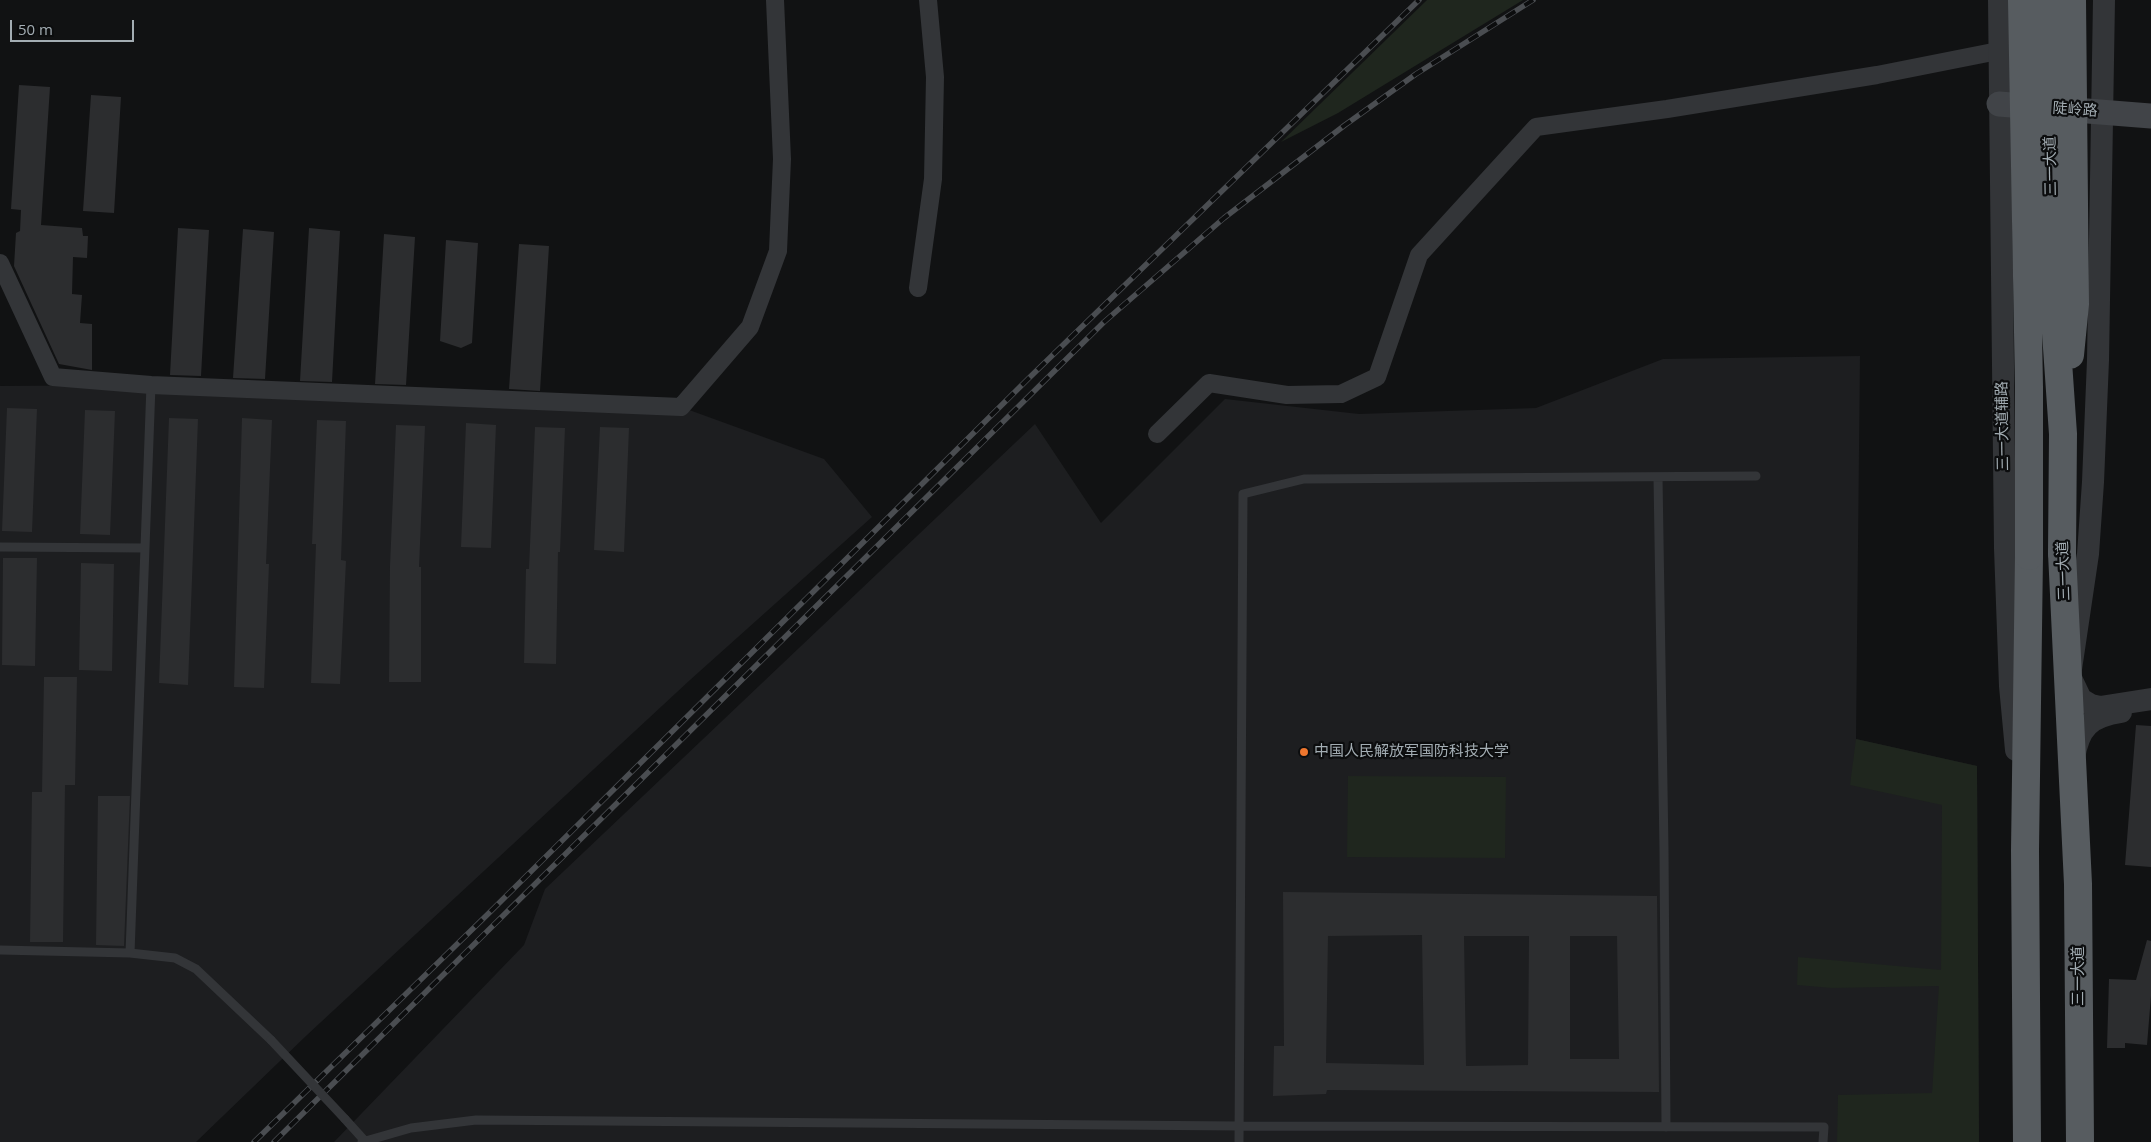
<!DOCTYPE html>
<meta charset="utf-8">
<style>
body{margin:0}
#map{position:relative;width:2151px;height:1142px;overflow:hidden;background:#111213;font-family:"Open Sans",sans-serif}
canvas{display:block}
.scale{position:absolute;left:10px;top:20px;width:124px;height:22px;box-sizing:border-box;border:2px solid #a3adb3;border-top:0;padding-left:6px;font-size:15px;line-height:18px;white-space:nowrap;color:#a3adb3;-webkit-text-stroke:4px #0c0d0e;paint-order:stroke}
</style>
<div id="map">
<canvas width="2151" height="1142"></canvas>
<div class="scale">50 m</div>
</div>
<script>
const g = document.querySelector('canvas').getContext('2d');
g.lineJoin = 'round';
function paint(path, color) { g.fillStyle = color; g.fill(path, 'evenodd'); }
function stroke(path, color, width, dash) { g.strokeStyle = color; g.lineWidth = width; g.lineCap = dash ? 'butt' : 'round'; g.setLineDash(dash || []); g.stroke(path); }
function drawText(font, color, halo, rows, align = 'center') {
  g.font = font + ' "Open Sans","Noto Sans SC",sans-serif'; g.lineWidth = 4.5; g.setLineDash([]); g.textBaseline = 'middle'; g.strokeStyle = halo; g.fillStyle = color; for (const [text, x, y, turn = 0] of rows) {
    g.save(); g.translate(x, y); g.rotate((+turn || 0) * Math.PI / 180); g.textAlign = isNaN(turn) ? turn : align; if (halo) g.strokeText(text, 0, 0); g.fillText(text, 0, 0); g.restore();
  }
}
paint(new Path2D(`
 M1860,356L1856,739L1977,766L1979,1142H334L524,945L545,889L1035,424L1101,523L1225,399L1359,414L1536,408L1663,359Z
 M151,385L681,407L824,459L872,517L690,680L307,1035L196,1142H0V386Z`), '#1d1e20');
paint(new Path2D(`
 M1427,0H1523L1338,113L1281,142Z
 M1856,739L1977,766L1979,1142H1837L1838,1095L1932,1093L1939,986L1832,988L1797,985L1798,957L1941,970L1942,805L1850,785Z
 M1348,776L1506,777L1505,858L1347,857Z`), '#1f261e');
paint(new Path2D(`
 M19,85L50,87L41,225L82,228L83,236H88L87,258L73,257L72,294L82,295L80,323L92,324V370L59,364L14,266L16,233L20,231L21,210L11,209Z
 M91,95L121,97L114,213L83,211Z
 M178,228L209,230L201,376L170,375Z
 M309,228L340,231L332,382L300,381Z
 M243,229L274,232L265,379L233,378Z
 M384,234L415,237L406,385L375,384Z
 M446,240L478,243L472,343L461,348L440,341Z
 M519,244L549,246L540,391L509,389Z
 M7,408L37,409L32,532L2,531Z
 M85,410L115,411L110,535L80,534Z
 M169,418L198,419L188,685L159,683Z
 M242,418L272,420L266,564H269L264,688L234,687Z
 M317,420L346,421L341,560L346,561L340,684L311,683L316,544H312Z
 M466,423L496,425L491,548L461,547Z
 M396,425L425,426L419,567H421V682H389L390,566Z
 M535,427L565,428L560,552H558L556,664L524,663L526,569H529Z
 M600,427L629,428L624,552L594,550Z
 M3,558H37L35,666L2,665Z
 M81,563L114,564L112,671L79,670Z
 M44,677H77L75,785H65L63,942H30L32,792H42Z
 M2136,725L2151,726V867L2125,865Z
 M98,796H130L124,946L96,945Z
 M1283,892L1657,896L1659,1092L1327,1090L1326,1094L1273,1096L1274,1046H1284ZM1422,935L1424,1065L1326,1063L1328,936ZM1464,936H1529L1528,1065L1466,1066ZM1570,936H1617L1619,1059H1570Z
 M2147,940L2151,941V996L2147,1045L2125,1043V1048H2107L2109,979L2136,980Z`), '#2c2d2f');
stroke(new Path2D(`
 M1658,477L1664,850L1666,1127
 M0,547L145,548
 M0,950L130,953L175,958L196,969L271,1040
 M130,953L151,385
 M345,1119L364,1140
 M362,1142L411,1128L476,1120L1239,1126L1824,1127L1823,1142
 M1239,1142L1243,494L1304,479L1756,476`), '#333538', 9);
stroke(new Path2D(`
 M0,263L53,377L151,385L681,407L750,327L778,251L782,159L775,0
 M918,288L933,179L935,77L928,0
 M1157,434L1209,383L1287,395L1341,394L1377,377L1419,255L1536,127L1667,109L1877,75L1998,51`), '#333538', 18);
stroke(new Path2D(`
 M1999,0L2005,548L2010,686L2016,750
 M2104,0L2098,360L2093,482L2088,554L2070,676L2081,699L2091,705L2100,707L2151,699
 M2074,758C2079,727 2090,717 2121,712`), '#333538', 22);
stroke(new Path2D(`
 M1999,104L2151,116`), '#414448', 25);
stroke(new Path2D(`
 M2062,553L2078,884L2080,1142
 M2027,1142L2025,850L2029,556`), '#575c60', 28);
const rail = new Path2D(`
 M254,1142L488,914L1029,378L1419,0
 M274,1142L1104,322L1224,218L1345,125L1416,74L1533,0`);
stroke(rail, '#4a4d51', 5.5);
stroke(rail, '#0c0d0e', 4, [11]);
stroke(new Path2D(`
 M271,1040L345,1119`), '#333538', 9);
stroke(new Path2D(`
 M2022,0L2029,387V556
 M2049,0L2054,304L2063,434L2062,553
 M2070,355L2075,304L2072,0`), '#575c60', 28);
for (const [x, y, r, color] of [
 [1304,752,5,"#ee762e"]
]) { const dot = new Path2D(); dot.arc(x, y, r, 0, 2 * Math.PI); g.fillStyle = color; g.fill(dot); stroke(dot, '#0c0d0e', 2); }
drawText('15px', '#a3adb3', '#0c0d0e', [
 ["陡岭路",2075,110,4],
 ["三一大道",2051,166,-91],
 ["三一大道辅路",2003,426,-91],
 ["三一大道",2064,571,-92],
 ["三一大道",2079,976,-90]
]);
drawText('15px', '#a3adb3', '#0c0d0e', [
 ["中国人民解放军国防科技大学",1314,752]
], 'left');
</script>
